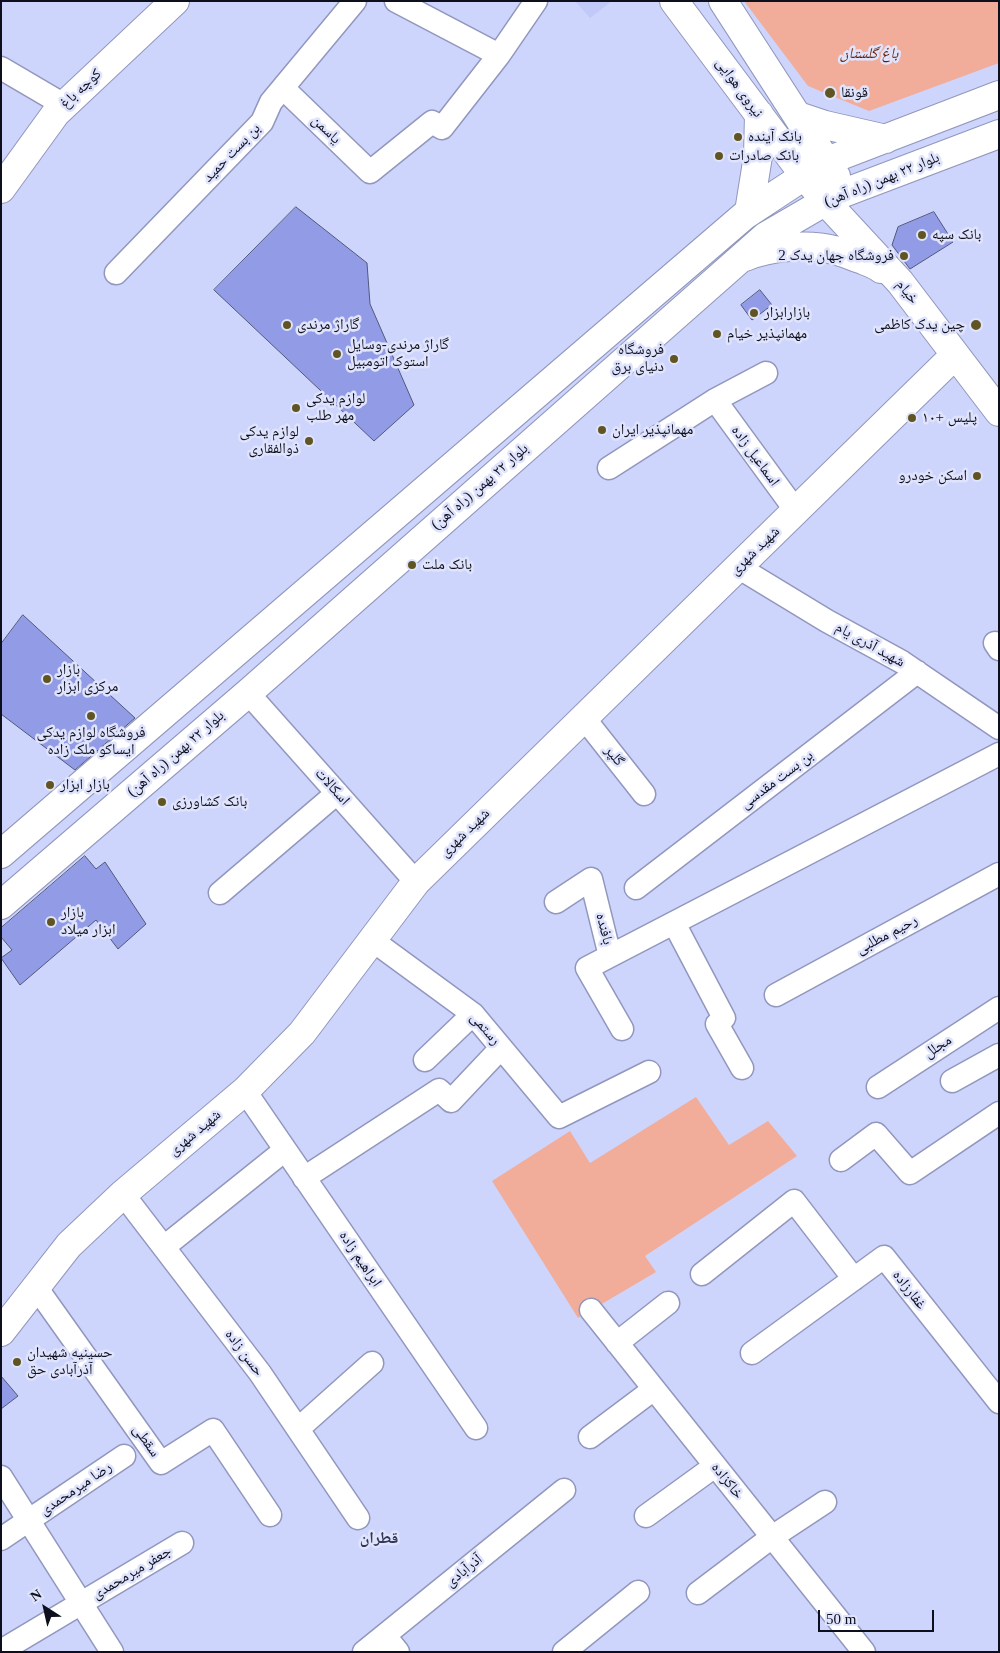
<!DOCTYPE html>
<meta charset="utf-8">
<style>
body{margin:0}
#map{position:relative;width:1000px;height:1653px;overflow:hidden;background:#ced5fd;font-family:"Times New Roman",serif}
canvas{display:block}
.frame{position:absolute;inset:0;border:2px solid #0d0f1d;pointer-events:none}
.north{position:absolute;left:20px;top:1583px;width:50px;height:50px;-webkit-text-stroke:4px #dfe3fc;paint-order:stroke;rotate:325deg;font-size:14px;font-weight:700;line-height:20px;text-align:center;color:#0d0f1d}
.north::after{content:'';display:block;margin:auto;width:18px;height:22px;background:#0d0f1d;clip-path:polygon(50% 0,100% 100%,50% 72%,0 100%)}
.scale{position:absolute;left:818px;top:1610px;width:116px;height:22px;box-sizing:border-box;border:2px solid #0d0f1d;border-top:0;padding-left:6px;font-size:15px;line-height:18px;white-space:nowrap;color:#0d0f1d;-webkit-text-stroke:4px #dfe3fc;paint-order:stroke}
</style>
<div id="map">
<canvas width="1000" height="1653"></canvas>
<div class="frame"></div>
<div class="north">N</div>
<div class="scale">50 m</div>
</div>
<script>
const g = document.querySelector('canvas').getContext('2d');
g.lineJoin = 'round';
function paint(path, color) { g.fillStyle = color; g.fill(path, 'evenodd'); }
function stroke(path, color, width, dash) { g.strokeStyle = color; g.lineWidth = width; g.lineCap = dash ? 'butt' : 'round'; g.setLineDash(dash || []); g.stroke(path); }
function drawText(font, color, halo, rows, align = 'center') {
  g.font = font + ' "Times New Roman","Noto Naskh Arabic",serif'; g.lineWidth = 5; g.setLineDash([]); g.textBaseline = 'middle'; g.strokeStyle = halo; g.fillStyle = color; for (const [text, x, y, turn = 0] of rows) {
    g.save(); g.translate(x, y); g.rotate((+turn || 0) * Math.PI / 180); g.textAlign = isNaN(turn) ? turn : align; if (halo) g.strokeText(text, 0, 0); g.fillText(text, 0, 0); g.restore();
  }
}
paint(new Path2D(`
 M575,1H612L590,18Z`), '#c1c9f8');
paint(new Path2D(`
 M744,1H999V63L869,111L808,86Z
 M696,1097L729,1145L768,1121L797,1156L645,1256L656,1272L578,1318L492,1181L570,1131L590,1163Z`), '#f1ad99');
const building = new Path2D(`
 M296,207L367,263L370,304L414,405L374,441L214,290Z
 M934,212L953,242L910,269L892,245L898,227Z
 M760,290L772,305L752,320L741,305Z
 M23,615L135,718L75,770L1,714V644Z
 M85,856L96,869L105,862L146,924L118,949L96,920L20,985L1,958L12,950L1,937V928Z
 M1,1376L18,1396L1,1409Z`);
paint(building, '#929ce6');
stroke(building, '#52587a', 1);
const minor = new Path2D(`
 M396,1L499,55
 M1,68L64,105
 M283,88L370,172L432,122L442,128L499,55L536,1
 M116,273L262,122L271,102L355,1
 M715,400L796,511
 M609,468L715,400L766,373
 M738,567L827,621L902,662L999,728
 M995,643L999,649
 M248,693L416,882
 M584,718L644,794
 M636,888L917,672
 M220,893L337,793
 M556,902L591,879L610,956L587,968L622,1029
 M674,923L724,1018L717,1024L742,1068
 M372,940L473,1014L559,1117L649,1072
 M610,956L999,754
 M776,995L999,874
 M425,1060L473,1014
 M952,1081L999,1055
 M878,1087L999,1008
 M245,1091L476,1428
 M841,1160L876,1134L910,1173L999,1113
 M304,1178L439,1090L451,1101L501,1048
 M123,1194L260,1373L358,1518
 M164,1247L285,1150
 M702,1274L794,1201L854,1279
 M36,1287L161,1463L213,1430L270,1515
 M591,1310L864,1652
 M617,1343L668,1303
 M752,1353L884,1257L999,1402
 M298,1429L372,1363
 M590,1437L654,1389
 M1,1477L112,1652
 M646,1516L715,1466
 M1,1539L124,1456
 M698,1593L772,1537L825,1502
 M385,1636L398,1652
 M1,1651L182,1543
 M364,1652L564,1490
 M564,1652L638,1592`);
const major = new Path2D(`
 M674,1L804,175L825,201L900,282L999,412
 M723,1L836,176
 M798,116L825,125L886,139
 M1,189L56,113L175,1
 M749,212L758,156L759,114
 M745,257C769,247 808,243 834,250C843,252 851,256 860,259C867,262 875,264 881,269
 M1,854L745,215L827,161L999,95
 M1,905L248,693L766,236L833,197L999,134
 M1,1332L69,1245L123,1194L245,1091L302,1033L416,882L955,355`);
stroke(minor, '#9197bd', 25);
stroke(major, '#9197bd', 30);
stroke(minor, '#fff', 22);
stroke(major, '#fff', 28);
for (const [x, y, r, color] of [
 [830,93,6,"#605522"],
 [738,137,5,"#605522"],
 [719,156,5,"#605522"],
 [922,235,5,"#605522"],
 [904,256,5,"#605522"],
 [754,313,5,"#605522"],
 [287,325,5,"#605522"],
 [976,325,6,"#605522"],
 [717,334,5,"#605522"],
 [337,354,5,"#605522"],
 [674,359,5,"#605522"],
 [296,408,5,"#605522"],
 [912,418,5,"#605522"],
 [602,430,5,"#605522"],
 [309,441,5,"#605522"],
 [977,476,5,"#605522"],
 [412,565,5,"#605522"],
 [47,679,5,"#605522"],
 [91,716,5,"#605522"],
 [50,785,5,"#605522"],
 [162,802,5,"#605522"],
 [51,922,5,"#605522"],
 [17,1362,5,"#605522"]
]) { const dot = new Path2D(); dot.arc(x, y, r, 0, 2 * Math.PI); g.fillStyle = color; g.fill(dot); stroke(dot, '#dfe3fc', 2); }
drawText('italic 15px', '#651b01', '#dfe3fc', [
 ["باغ گلستان",869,54]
]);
drawText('15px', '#0d0f1d', '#dfe3fc', [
 ["نیروی هوایی",739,88,54],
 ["کوچه باغ",81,89,-43],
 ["یاسمن",326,130,44],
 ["بن بست حمید",232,153,-46],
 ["بلوار ۲۲ بهمن (راه آهن)",882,180,-22],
 ["خیام",907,292,52],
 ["اسماعیل زاده",755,456,54],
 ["بلوار ۲۲ بهمن (راه آهن)",480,487,-41],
 ["شهید شهری",755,551,-44],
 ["شهید آذری یام",870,645,29],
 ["بلوار ۲۲ بهمن (راه آهن)",176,754,-41],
 ["گلپر",614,756,51],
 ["بن بست مقدسی",777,780,-37],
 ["اسکالات",332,787,48],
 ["شهید شهری",465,833,-44],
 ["بافنده",604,929,76],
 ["رحیم مطلبی",887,935,-28],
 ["رستمی",485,1029,49],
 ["مجلل",938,1047,-33],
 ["شهید شهری",195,1133,-40],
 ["ابراهیم زاده",360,1259,56],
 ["غفارزاده",909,1290,52],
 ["حسن زاده",244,1353,53],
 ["سقطی",146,1441,55],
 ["خاکزاده",727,1481,51],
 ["رضا میرمحمدی",76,1489,-34],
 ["آذرآبادی",464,1571,-39],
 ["جعفر میرمحمدی",132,1573,-31]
]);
drawText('15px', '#0d0f1d', '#dfe3fc', [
 ["قونقا",841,93],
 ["بانک آینده",748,137],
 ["بانک صادرات",729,156],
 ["بانک سپه",932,235],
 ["فروشگاه جهان یدک 2",894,256,"right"],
 ["بازارابزار",764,313],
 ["گاراژ مرندی",297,325],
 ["چین یدک کاظمی",965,325,"right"],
 ["مهمانپذیر خیام",727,334],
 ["گاراژ مرندی-وسایل",347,345],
 ["استوک اتومبیل",347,362],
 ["فروشگاه",664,350,"right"],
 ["دنیای برق",664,367,"right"],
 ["لوازم یدکی",306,399],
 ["مهر طلب",306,416],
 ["پلیس +۱۰",922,418],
 ["مهمانپذیر ایران",612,430],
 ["لوازم یدکی",299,432,"right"],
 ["ذوالفقاری",299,449,"right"],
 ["اسکن خودرو",967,476,"right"],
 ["بانک ملت",422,565],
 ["بازار",57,670],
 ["مرکزی ابزار",57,687],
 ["فروشگاه لوازم یدکی",91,733,"center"],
 ["ایساکو ملک زاده",91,750,"center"],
 ["بازار ابزار",60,785],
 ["بانک کشاورزی",172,802],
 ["بازار",61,913],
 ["ابزار میلاد",61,930],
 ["حسینیه شهیدان",27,1353],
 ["آذرآبادی حق",27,1370]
], 'left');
drawText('bold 16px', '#323656', '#dfe3fc', [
 ["قطران",379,1539]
]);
</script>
